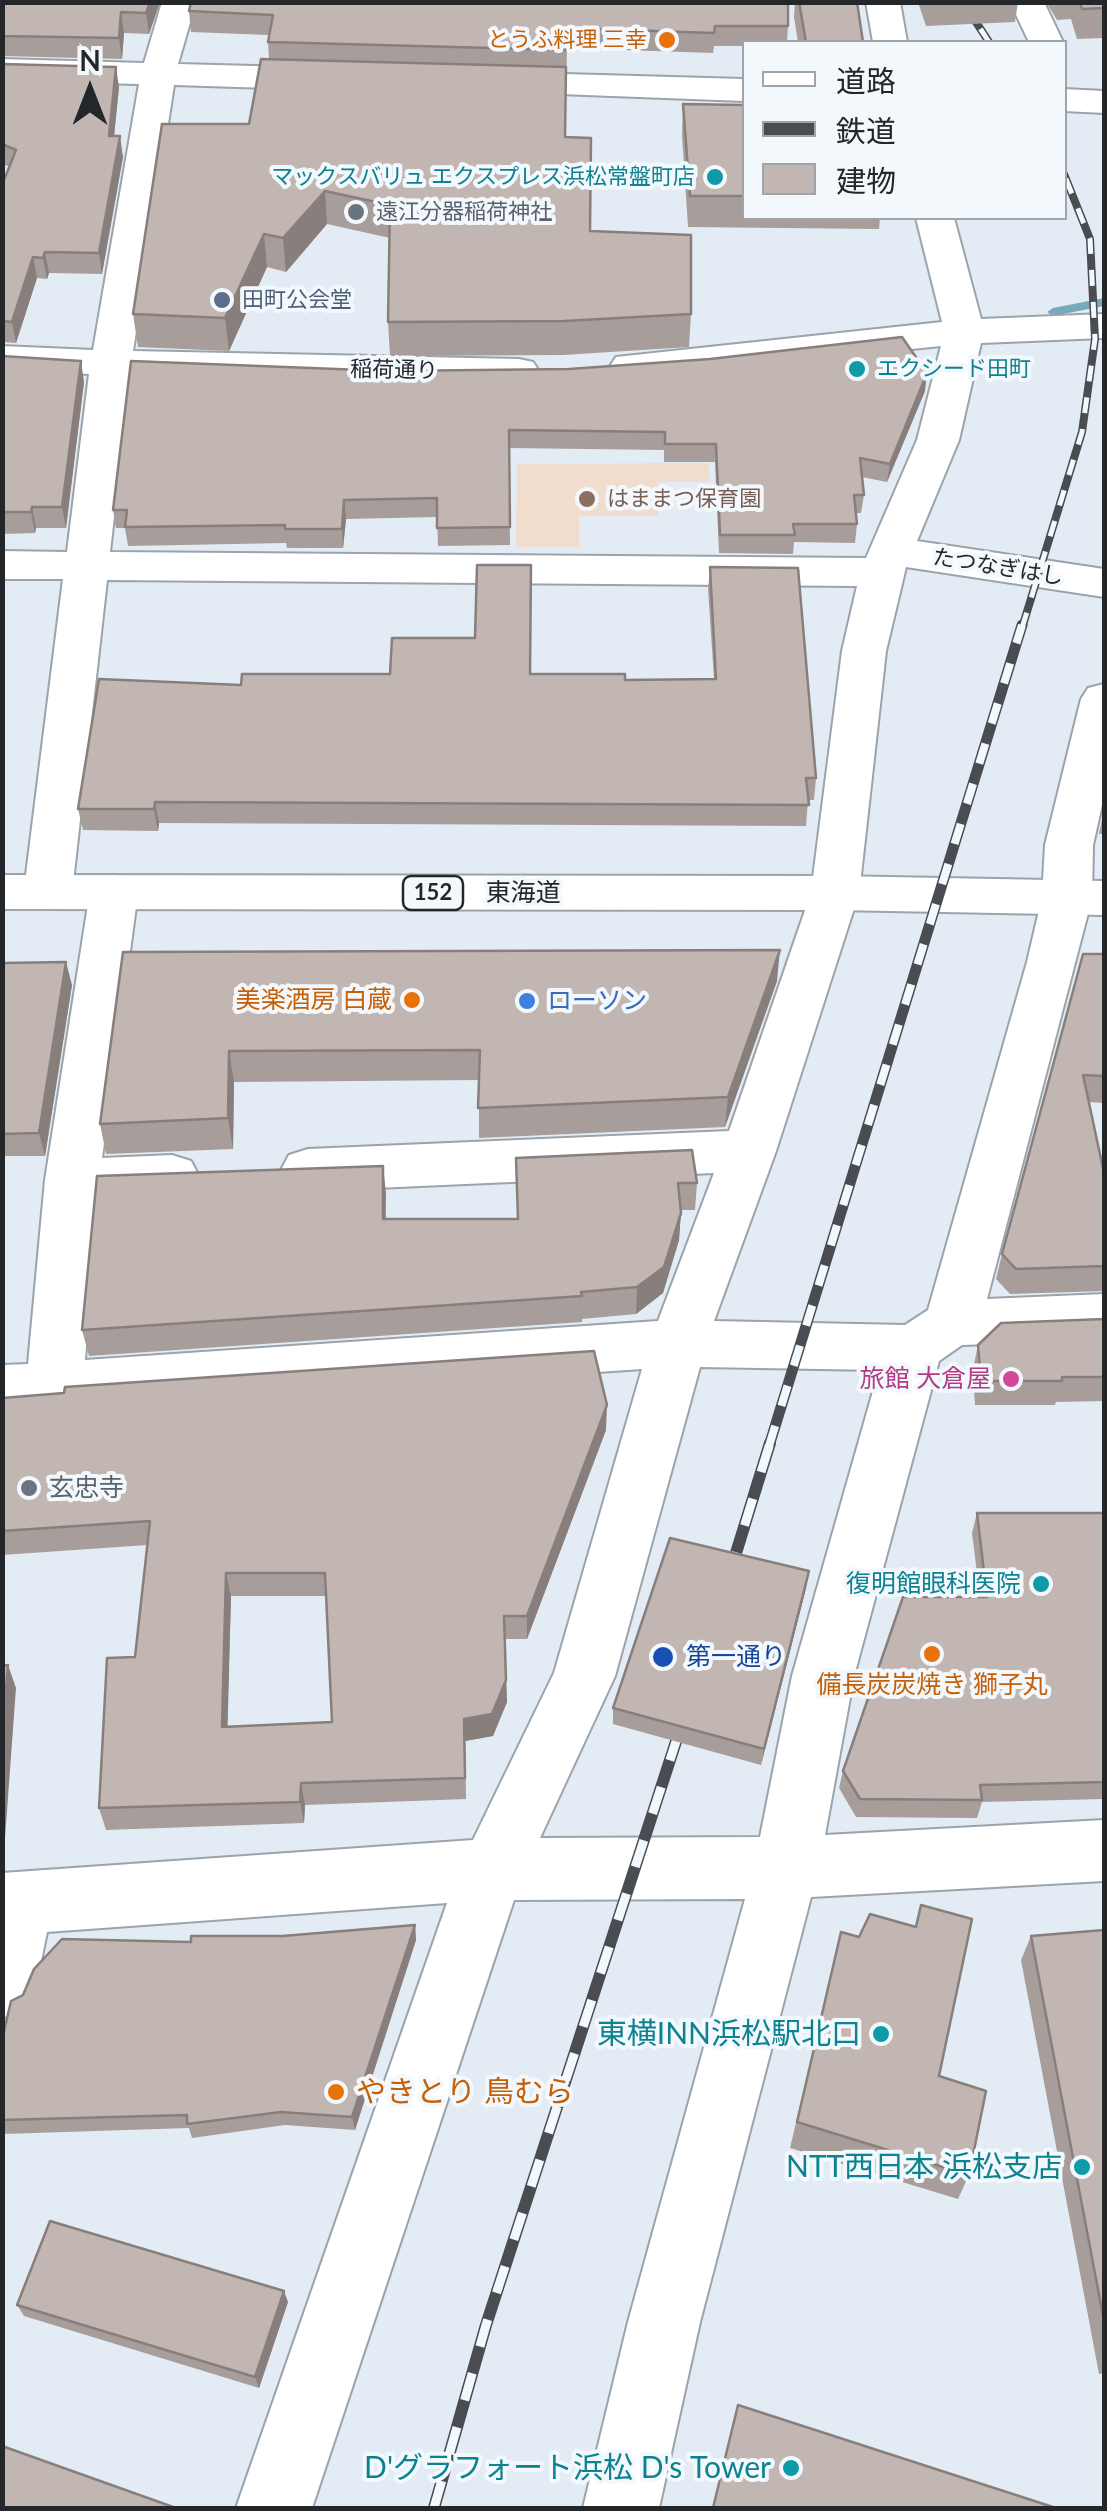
<!DOCTYPE html>
<meta charset="utf-8">
<style>
body{margin:0}
#map{position:relative;width:1107px;height:2511px;overflow:hidden;background:#e3ecf4;font-family:Lato,"Noto Sans JP",sans-serif}
canvas{display:block}
.frame{position:absolute;inset:0;border:5px solid #24272a;pointer-events:none}
.legend{position:absolute;left:742px;top:40px;width:325px;height:180px;box-sizing:border-box;background:#f3f8fd;border:2px solid #a0a4a9;margin:0;padding:12px 18px;list-style:none;font-size:30px;color:#24272a}
.legend li{display:flex;align-items:center;gap:20px;height:50px}
.legend b{width:50px;border:2px solid #a0a4a9}
.north{position:absolute;left:40px;top:40px;width:100px;height:100px;-webkit-text-stroke:8px #f3f8fd;paint-order:stroke;rotate:0deg;font-size:28px;font-weight:700;line-height:40px;text-align:center;color:#24272a}
.north::after{content:'';display:block;margin:auto;width:35px;height:45px;background:#24272a;clip-path:polygon(50% 0,100% 100%,50% 72%,0 100%)}
</style>
<div id="map">
<canvas width="1107" height="2511"></canvas>
<div class="frame"></div>
<ul class="legend">
<li><b style="height:12px;background:#fff"></b>道路</li>
<li><b style="height:12px;background:#494d51"></b>鉄道</li>
<li><b style="height:28px;background:#c2b6b3"></b>建物</li>
</ul>
<div class="north">N</div>
</div>
<script>
const g = document.querySelector('canvas').getContext('2d');
g.lineJoin = 'round';
function paint(path, color) { g.fillStyle = color; g.fill(path, 'evenodd'); }
function stroke(path, color, width, dash) { g.strokeStyle = color; g.lineWidth = width; g.lineCap = dash ? 'butt' : 'round'; g.setLineDash(dash || []); g.stroke(path); }
function drawText(font, color, halo, rows, align = 'center') {
  g.font = font + ' Lato,"Noto Sans JP",sans-serif'; g.lineWidth = 8; g.setLineDash([]); g.textBaseline = 'middle'; g.strokeStyle = halo; g.fillStyle = color; for (const [text, x, y, turn = 0] of rows) {
    g.save(); g.translate(x, y); g.rotate((+turn || 0) * Math.PI / 180); g.textAlign = isNaN(turn) ? turn : align; if (halo) g.strokeText(text, 0, 0); g.fillText(text, 0, 0); g.restore();
  }
}
paint(new Path2D(`
 M708,463L710,482H657L658,516H579V547H516L517,464Z`), '#f0ddcd');
paint(new Path2D(`
 M1104,298V306L1053,316L1047,312L1053,308Z`), '#77a8bc');
const minor = new Path2D(`
 M162,2H196L178,64L332,68L345,71L350,79L345,87L332,90L174,85L133,351L519,359L533,362L539,371L533,380L519,383L130,375L110,552L866,558L917,440L941,346L630,378L616,375L610,366L616,357L942,322L916,218H954L981,319L1104,314V338L981,343L959,440L917,541L1104,569V597L906,567L886,651L859,893L776,1151L714,1321L905,1325L928,1310L1027,962L1042,898L1045,845L1081,699L1088,688L1104,684V796L1093,845L1092,898L987,1299L1104,1294V1340L962,1345L939,1361L854,1676L825,1835L1104,1820V1881L811,1897L700,2322L659,2508H583L628,2322L745,1899L514,1900L312,2508H236L447,1903L47,1932L36,1985L26,2008L2,2018V1873L473,1840L554,1673L642,1369L2,1413V1365L28,1364L45,1180L90,892L97,880L114,875L131,880L138,892L102,1158L172,1155L191,1161L199,1176L191,1191L172,1197L97,1200L85,1360L658,1321L714,1173L308,1191L289,1185L281,1170L289,1155L308,1149L729,1131L811,893L842,651L857,586L107,580L72,891L65,903L48,908L31,903L24,891L63,579H2V551L67,552L89,374L2,370V346L93,350L139,84L2,81V59L144,63ZM700,1367L879,1370L792,1676L760,1837L540,1838L615,1676Z
 M866,2H900L907,42H873Z
 M1010,2H1044L1063,42H1029Z
 M493,72L744,79V101L480,91L475,83L480,75Z
 M1064,89L1104,91V113L1064,111Z`);
const highway = new Path2D(`
 M2,875L835,876L1104,881V915L835,910L2,909Z`);
stroke(minor, '#9ba3ab', 4);
stroke(highway, '#9ba3ab', 4);
paint(minor, '#fff');
paint(highway, '#fff');
const railFar2 = new Path2D(`
 M963,2L989,42
 M1022,628L1082,432L1095,339L1090,239L1064,174`);
const railFar1 = new Path2D(`
 M769,1446L1022,625`);
const rail = new Path2D(`
 M728,1579L770,1443
 M434,2508L486,2325L684,1717`);
stroke(railFar2, '#494d51', 8);
stroke(railFar1, '#494d51', 11);
stroke(rail, '#494d51', 12);
stroke(railFar2, '#f3f8fd', 5, [16]);
stroke(railFar1, '#f3f8fd', 8, [21]);
stroke(rail, '#f3f8fd', 9, [28]);
paint(new Path2D(`
 M2,2H160L149,34L124,33L122,59L2,56Z
 M795,2H857L863,42H798L794,17Z
 M918,2H1018L1015,22L926,26Z
 M1046,2H1104V38L1077,39L1071,19L1057,20Z
 M189,11L788,26L787,42H744V46H714L713,53L567,48L565,137L590,231L691,314L689,347L563,355L390,356L388,322L390,238L327,224L286,272L267,267L229,351L138,347L133,314L249,124L269,59L268,42L269,35L191,32Z
 M2,64L119,87L114,136L123,157L102,274L49,273L47,279L37,278L16,343L2,342V185L10,167L2,164Z
 M683,104L744,105V218H880L879,229L688,227L682,135Z
 M2,356L84,382L66,528H36L35,533L2,534Z
 M131,361L925,391L887,482L862,477L864,495L861,513H856L857,524L855,543L794,542L793,554L719,553L715,462H664V450L509,448L510,545L438,546L437,517L346,519L343,548H287L286,543L128,546L125,528H116L113,510Z
 M710,567L816,778L814,800H808L806,826L159,823L158,831L83,830L78,809L241,685L530,674L625,680L714,679L708,589Z
 M1104,810V834H1099Z
 M123,952L777,981L725,1127L479,1138V1080L234,1082L233,1149L106,1154L100,1124Z
 M1104,954V1103L1089,1102L1104,1173V1291L1010,1294L996,1279L1002,1254Z
 M2,963L72,985L45,1156H2Z
 M516,1158L697,1183L695,1210H681L679,1240L663,1293L636,1314L582,1319V1322L89,1356L82,1330L383,1166L386,1219H518Z
 M1104,1319V1401L1056,1402L1055,1405H975L973,1369L978,1345Z
 M2,1398L606,1430L527,1639H505L507,1702L493,1736L465,1741L466,1799L305,1805L304,1823L106,1830L99,1808L135,1657L147,1545L2,1555ZM231,1596H326L332,1722L227,1727Z
 M977,1513H1104V1799L982,1802L977,1818L856,1817L839,1788L843,1771L980,1597L972,1533Z
 M806,1588L761,1765L613,1724V1708Z
 M921,1905L939,2076L969,2175L958,2199L790,2148L841,1932L859,1937L915,1926Z
 M415,1925L416,1940L355,2130L285,2125L192,2138L189,2128L2,2134V2040L191,1942Z
 M1104,1930V2373L1099,2374L1021,1960L1031,1936Z
 M288,2302L259,2388L24,2316L17,2305Z`), '#a79d9a');
paint(new Path2D(`
 M150,2H160L149,34L146,13Z
 M121,12L124,33L122,59L119,38Z
 M116,67L119,87L112,157L109,136Z
 M120,136L123,157L102,274L99,253Z
 M325,191L327,224L286,272L283,238Z
 M264,234L267,267L229,351L225,318Z
 M45,252L49,273L47,279L43,258Z
 M33,257L37,278L16,343L12,322Z
 M81,361L84,382L66,528L62,507Z
 M927,373L925,391L887,482L890,464Z
 M344,500L346,519L343,548L342,529Z
 M32,507L36,528L35,533L31,512Z
 M155,802L159,823L158,831L154,809Z
 M780,950L777,981L725,1127L728,1097Z
 M66,962L72,985L45,1156L39,1133Z
 M229,1051L234,1082L233,1149L228,1118Z
 M383,1166L386,1193L385,1246L383,1219Z
 M681,1213L679,1240L663,1293L636,1314L637,1287Z
 M607,1405L606,1430L527,1639V1616Z
 M809,1571L806,1588L761,1765L764,1749Z
 M226,1573L231,1596L227,1749L222,1727Z
 M8,1665L16,1688L5,1838L2,1832V1735Z
 M506,1680L507,1702L493,1736L465,1741L466,1799L464,1719Z
 M301,1783L305,1805L304,1823L300,1802Z
 M415,1925L416,1940L355,2130L352,2117Z
 M284,2291L288,2302L259,2388L255,2377Z`), '#887f7d');
const building = new Path2D(`
 M2,2H150L146,13L121,12L119,38L2,36Z
 M191,2H788V26H715L714,33L567,28V50L268,42L273,15L189,11Z
 M799,2H857L863,42H806Z
 M1080,2H1104V8L1082,9Z
 M261,59L566,67L565,137L591,138L590,231L691,235V314L564,321L388,322L390,205L325,191L283,238L264,234L225,318L133,314L162,124H249Z
 M2,64L116,67L109,136H120L99,253L45,252L43,258L33,257L12,322L2,321V185L16,150L2,144Z
 M683,104L744,105V196H690Z
 M902,337L927,373L890,464L860,458L864,495H854L857,524H793L795,535H720L716,444H665V432L509,430L510,527L437,528V498L344,500L342,529H285V525L125,527L127,510H113L131,361L388,371L569,369L710,359Z
 M2,356L81,361L62,507H32L31,512H2Z
 M477,565H531L530,674H625V680L716,679L710,567L798,568L816,778H806L809,805L155,802L154,809H78L99,679L241,685L242,674H390L392,638H475Z
 M780,950L728,1097L478,1108L480,1050L229,1051L228,1118L100,1124L123,952Z
 M1083,954H1104V1076L1083,1075L1104,1173V1266L1016,1269L1002,1254Z
 M66,962L39,1133L2,1134V963Z
 M692,1150L697,1183H678L681,1213L664,1267L637,1287L581,1292L582,1296L82,1330L97,1176L383,1166V1219H518L516,1158Z
 M1104,1319V1377H1062V1381H981L978,1345L1001,1323Z
 M594,1351L607,1405L527,1616H504L506,1680L492,1714L464,1719L465,1778L301,1783L300,1802L99,1808L107,1658L135,1657L150,1521L2,1531V1398L64,1393L65,1387ZM226,1573H325L332,1722L222,1727Z
 M977,1513H1104V1782L980,1785L982,1800L860,1799L843,1771L903,1597H987Z
 M670,1538L809,1571L764,1749L613,1708Z
 M8,1665L2,1735V1666Z
 M921,1905L972,1919L939,2076L986,2091L969,2175L797,2122L841,1932L859,1937L870,1914L916,1927Z
 M415,1925L352,2117L281,2112L187,2124V2115L2,2120V2040L11,2001L23,1995L34,1969L62,1939L191,1942V1936H283Z
 M1104,1930V2321L1031,1936Z
 M50,2221L284,2291L255,2377L17,2305Z
 M738,2405L1056,2508H713Z
 M2,2446L176,2508H2Z`);
paint(building, '#c2b6b3');
stroke(building, '#887f7d', 2.5);
for (const [x, y, r, color] of [
 [667,40,10,"#e8710a"],
 [715,177,10,"#0f9aa8"],
 [356,212,10,"#6b7280"],
 [222,300,10,"#5c6f8a"],
 [857,369,10,"#0f9aa8"],
 [587,499,10,"#8d6e63"],
 [412,1000,10,"#e8710a"],
 [527,1001,10,"#3f7fe0"],
 [1011,1379,10,"#d1479c"],
 [29,1488,10,"#6b7280"],
 [1041,1584,10,"#0f9aa8"],
 [932,1654,10,"#e8710a"],
 [663,1657,12,"#1a4fb4"],
 [881,2034,10,"#0f9aa8"],
 [336,2092,10,"#e8710a"],
 [1082,2167,10,"#0f9aa8"],
 [791,2468,10,"#0f9aa8"]
]) { const dot = new Path2D(); dot.arc(x, y, r, 0, 2 * Math.PI); g.fillStyle = color; g.fill(dot); stroke(dot, '#f3f8fd', 4); }
drawText('22px', '#c56008', '#f3f8fd', [
 ["とうふ料理 三幸",647,40]
], 'right');
drawText('22px', '#0d838f', '#f3f8fd', [
 ["マックスバリュ エクスプレス浜松常盤町店",695,177],
 ["エクシード田町",877,369,"left"]
], 'right');
drawText('22px', '#5b616d', '#f3f8fd', [
 ["遠江分器稲荷神社",376,212]
], 'left');
drawText('22px', '#4e5e75', '#f3f8fd', [
 ["田町公会堂",242,300]
], 'left');
drawText('22px', '#24272a', '#f3f8fd', [
 ["稲荷通り",394,370,1],
 ["たつなぎはし",998,567,9]
]);
drawText('22px', '#785e54', '#f3f8fd', [
 ["はままつ保育園",607,499]
], 'left');
for (const [x, y, w] of [
 [433,893,60]
]) { const box = new Path2D(); box.roundRect(x - w / 2, y - 17, w, 34, 8); g.fillStyle = '#f3f8fd'; g.fill(box); stroke(box, '#24272a', 2.5); }
drawText('bold 22px', '#24272a', null, [
 ["152",433,893]
]);
drawText('25px', '#24272a', '#f3f8fd', [
 ["東海道",523,893]
]);
drawText('25px', '#c56008', '#f3f8fd', [
 ["美楽酒房 白蔵",392,1000],
 ["備長炭炭焼き 獅子丸",932,1685,"center"]
], 'right');
drawText('25px', '#366cbe', '#f3f8fd', [
 ["ローソン",547,1001]
], 'left');
drawText('25px', '#b23c85', '#f3f8fd', [
 ["旅館 大倉屋",991,1379]
], 'right');
drawText('25px', '#5b616d', '#f3f8fd', [
 ["玄忠寺",49,1488]
], 'left');
drawText('25px', '#0d838f', '#f3f8fd', [
 ["復明館眼科医院",1021,1584]
], 'right');
drawText('25px', '#164399', '#f3f8fd', [
 ["第一通り",686,1657]
], 'left');
drawText('30px', '#0d838f', '#f3f8fd', [
 ["東横INN浜松駅北口",861,2034],
 ["NTT西日本 浜松支店",1062,2167],
 ["D'グラフォート浜松 D's Tower",771,2468]
], 'right');
drawText('30px', '#c56008', '#f3f8fd', [
 ["やきとり 鳥むら",356,2092]
], 'left');
</script>
